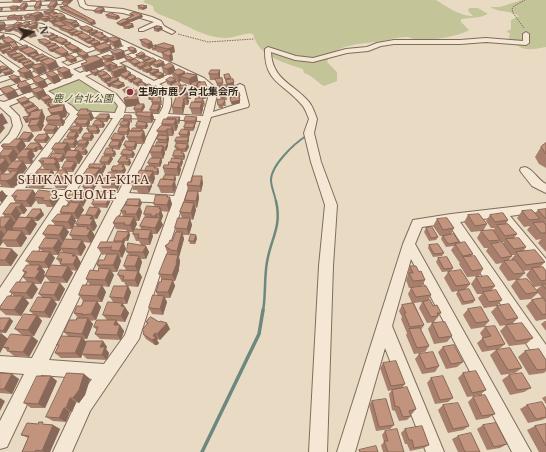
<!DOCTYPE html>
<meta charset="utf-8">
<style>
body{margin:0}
#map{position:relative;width:546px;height:452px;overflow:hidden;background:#e8dac3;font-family:"Noto Serif",serif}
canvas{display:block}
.north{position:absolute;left:12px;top:12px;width:40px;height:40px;-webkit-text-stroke:3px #f0e5d1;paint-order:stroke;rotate:81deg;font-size:11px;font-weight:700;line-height:16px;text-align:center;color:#32261e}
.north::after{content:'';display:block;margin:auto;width:14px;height:18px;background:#32261e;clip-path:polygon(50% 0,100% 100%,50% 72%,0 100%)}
</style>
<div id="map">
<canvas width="546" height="452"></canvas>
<div class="north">N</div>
</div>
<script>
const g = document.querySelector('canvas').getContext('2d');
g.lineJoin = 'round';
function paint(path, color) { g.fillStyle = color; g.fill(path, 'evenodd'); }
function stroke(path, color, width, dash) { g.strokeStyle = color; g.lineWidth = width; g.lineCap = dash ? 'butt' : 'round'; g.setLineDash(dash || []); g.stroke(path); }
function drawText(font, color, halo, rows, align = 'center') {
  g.font = font + ' "Noto Serif","Noto Sans JP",serif'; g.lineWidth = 3; g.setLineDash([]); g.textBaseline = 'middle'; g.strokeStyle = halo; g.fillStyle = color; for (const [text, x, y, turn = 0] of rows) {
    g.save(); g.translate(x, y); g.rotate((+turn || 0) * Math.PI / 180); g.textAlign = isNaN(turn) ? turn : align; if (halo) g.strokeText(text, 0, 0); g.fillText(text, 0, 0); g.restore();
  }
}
paint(new Path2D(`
 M145,0H436C445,6 462,17 473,16L468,11L469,8H478L488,14L480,17L461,19V22L469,30C461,36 425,42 415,39C412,39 410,37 406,37C396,37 386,41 376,42C359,44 335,44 327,62L337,72V81L324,86C317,82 313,76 304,73L303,69C283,62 259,57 253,34C245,32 235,38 226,38C205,38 189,26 171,19C165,16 159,15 154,11L153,6L143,2Z
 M522,0H546V47C530,50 521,52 509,38L510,33L506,32L511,29V20L519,16C510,10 499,13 490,7H500Z
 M77,79L114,101L118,107L114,113H75L46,91Z`), '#c3c498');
stroke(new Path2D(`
 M276,202C275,195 271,187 271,180C271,165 295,143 306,136`), '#6d887f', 2);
stroke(new Path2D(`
 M263,311C266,295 264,278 267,262C271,238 282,227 276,201`), '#6d887f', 2.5);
stroke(new Path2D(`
 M202,452L259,334L263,310`), '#6d887f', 3.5);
const minor = new Path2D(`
 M78,0H84L85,4L88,6L123,9L152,17L161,21L164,26L175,32L172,34L159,28L157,25L143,31H139V29L154,22L123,13L85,9L80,6Z
 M63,1L64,2L61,4L0,7V3Z
 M57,10L204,78L218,90L213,112L240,103L236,86L240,84L244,86L249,105L248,107L211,117L139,339L90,411L72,452H53L78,399L92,379L41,375L7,447L0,449V421L24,374L0,372V356L32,358L114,200L71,198L5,304L0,306V288L60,198L20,196L4,217L0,218V206L8,195H0V187L14,188L70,114L41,93L9,106L19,116L22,126C19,135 9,151 0,153V144L9,134L13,126L11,117L0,107V101L4,102L74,75L67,71L0,95V90L62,68L55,64L0,82V77L15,72L0,60V55L22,70L50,61L11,38L0,37V33L14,35L56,59L83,50L39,27L17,24L0,25V21L17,20L42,24L89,48L110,41L113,43L61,62L68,66L124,46L54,13L0,16V12ZM129,49L136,52L80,73L73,69ZM142,55L176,71L154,81L119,63ZM113,65L159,91L164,98L163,107L159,114L124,113L126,106L116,94L85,76ZM182,74L198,82L210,91L203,116L168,114C174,102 172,91 159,84ZM79,79L115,102L118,106L115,113L77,111L72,106L48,91ZM77,117L113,118L65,190L25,188ZM121,118L156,119L118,193L76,191ZM165,119L201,121L174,196L129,193ZM126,201L172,203L125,335L104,364L49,360Z
 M526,32L529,34V43L526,45L486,42L460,44H394L381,46L368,51L347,53L313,62L295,60L271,52C272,80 294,84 309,102C313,107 315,114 317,119L314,133L321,162L337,205L333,266L327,452H309L319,266L325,205L311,162L304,133L309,119C307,114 305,108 302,105C284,83 264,83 265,49L268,47L296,56L313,58L346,49L367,47L377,43L394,40H460L486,38L523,41V34Z
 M525,167C533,169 538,180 546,184V193L532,186L521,172L520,170L521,168Z
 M546,203V211L510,216L546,259V274L541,273L498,217L460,222L546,345V367L540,365L448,223L422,227L415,244L531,452H512L411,259L392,326L444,452H426L385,348L355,452H337L403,244L413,220L451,214Z`);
stroke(minor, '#806c5c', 2);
stroke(new Path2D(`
 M524,28L513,13L512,9L514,6L525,0
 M178,34L208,42L254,39`), '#806c5c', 1, [1.5, 1]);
paint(minor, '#f4e8d5');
paint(new Path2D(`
 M12,0H23L20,3H13Z
 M30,0H36L35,2H31Z
 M73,0L69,4H67L69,7L96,24L91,25L87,22L61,10L60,7L64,6L62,3L63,2V1Z
 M27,3L28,6L24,11L20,10L19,8Z
 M42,4L40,9L35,10L34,7Z
 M58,4L54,9H49L48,7Z
 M138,6L147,8L143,10L138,9Z
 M10,8H19L17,11H11Z
 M54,10L55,12L67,19L63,20L77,22L80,26L74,28L72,27L71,26L65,24L66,25L79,32H83V33L91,37V38L100,42L101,44L94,47L91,45L90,44H89L86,43L85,42L78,38V37L74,36V35L72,36L69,34L68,33L60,30L59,28L53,26L52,23L49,22V21L45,22L40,20L36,22L32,21L31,20H25L24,17L32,14L42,13L44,16L50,18H52L49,16L45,15L44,12Z
 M105,10L101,14L95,13L94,11Z
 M130,14L142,15L143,17L131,22H130V23L121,26L118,25L117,23L126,20V19L130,17Z
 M15,15L16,17L23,18L21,21H16L15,19L14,20H8L7,18Z
 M106,15L119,16L120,18L116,20L107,18Z
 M4,22L6,25L5,28H4H5L14,26L13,25L22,23L23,24H38L39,27L48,30V32L58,36V38L67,40L68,42L71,43L72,45L81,51L74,53L67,49L64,45H62L55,42L54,41H52L49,40V38L44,37L37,31L36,28L31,30L28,28V27L25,28L22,27H21L20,28L23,29L24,31L37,36L30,38L27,36L21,35L20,33L14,31V30L9,32H5L4,29Z
 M133,24L134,27L128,29H124L123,26Z
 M80,28L93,30L98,32L103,33L104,35L106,36L107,37L122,45H120L121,46L115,48L110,44L109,42L106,43L103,41V40L101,41L94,37L93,36H92L89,35V33H88L81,30Z
 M154,28L163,29L158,32L154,31Z
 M2,39L17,43L16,44L19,47L29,48L37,51L38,55L45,56L59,67L50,71L46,69L47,71L39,75L34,72L32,68L28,69L34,77L26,79L21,77L18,71L24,67L21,63H19L16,61H15L9,57L6,53L3,54L0,51V42L3,45L6,44L3,42ZM11,46L14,51L18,50L21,52H22L23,53L29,57H30L37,62L39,61L43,65H35L34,63L27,59L26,58L15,51L9,47Z
 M38,40L56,44V45L60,48L68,52L69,55L63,57L55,53L54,52H52L49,51L48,49L46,47L39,43Z
 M140,40L153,46H157L164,43L175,52L172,53L173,60L170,62L163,59L162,53L157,52V51L152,50V48L149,49L142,46Z
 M94,47L112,49L101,53L95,50Z
 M128,48L136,49L137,52L133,54L129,51Z
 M111,52L126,57L117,60L114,58V60L111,61L117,65L118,67L127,72L132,76L146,84V85L163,97H161L162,105H160L161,107L158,113H152L154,118L152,123H147L148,126L146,129H143L146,138L144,144H137V145L135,150H131L135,154L133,158H128L131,163L129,166L124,165L126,170L124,174H118L119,176L117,178L120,185L117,191L104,190L100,184L112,172L111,170L117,166L119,164L118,162L122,156L121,154L126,149L124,145L129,142L127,137L131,131L136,128V126L138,121L136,115L137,112H135L134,109L136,106L126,107L124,100L130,95V94L124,93L123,90L135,91L143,96L138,98L140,104H144L145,107L142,112H151L150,110L152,105V99L149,100L146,91L144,90L143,89H142L138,87L137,86L133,84V82L131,83L128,81L127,79L126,80L121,77V76L116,78L119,79V81L125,86L118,89L112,87V86L109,87L107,85L106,82L105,83L101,80L100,78L98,77V75L95,76L91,74L90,71H99L100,72L107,75L111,77L112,78H114L112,76L110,71L109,72L105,69L104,66L86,72L83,70L81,64L86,62L85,59H102L103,62H107L103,60L102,57H113Z
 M77,53L88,54L89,57L83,59L78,56Z
 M145,54L146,56L151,59L156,60L157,68L153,66L152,65L150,66L153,69L159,70V72L164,74V77L159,79L155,77L154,76H153L150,75L149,72L147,73L142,71V69L140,70L137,68L136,66L135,67L131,64L130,63L126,61L125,58L134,59V60L140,63L145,64V62H143L142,58L140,59L136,58V55Z
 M65,57L76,58L77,61L71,63L66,60Z
 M174,66L175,71L185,72V74L197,75L198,81L208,93H207V98L203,99L205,104L204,107H203V109L201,115L192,114L190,108L199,98L198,92H199L198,88L194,89L191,85H190L182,82L181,81L179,82L176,80L177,82L181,85L191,99H188L189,101L188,105H185L183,114H173L172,107L179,96L177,90L174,91L172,88L171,86L167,84L166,80L173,78L172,74L169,75L163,73L162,67Z
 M57,70L72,77L65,79L59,76Z
 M220,70V78H222L223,85L227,90V93H226L227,100H225L226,106H223V108H219L217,100L221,99L219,86H217L216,80H210L209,74Z
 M45,73L58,75L61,81L54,84L48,79Z
 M224,75L231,79L234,82V86L238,90V92L240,96V103L232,105L231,101L230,98H231L230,87L227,88Z
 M9,77H19L21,81L15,83L11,80Z
 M32,79L48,86L42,89L47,95L52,100L63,106L64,105L67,112L66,117L62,118L65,122L63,126H57L58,129L54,134H47L50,138L46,143H39L43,148L41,150H38L36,152H33L35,156L32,159L33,161L31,164H25L27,168L21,176L23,178L16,186L11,187H2L0,184V175L1,174H0V154L4,150L1,146L9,144L19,139L34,136L29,142H24L26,146L24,149H26L36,143L34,140L46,134L44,130L48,124L46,120L51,115L48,109H51L47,106L46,103L42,101L41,99L39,100L34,96L32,92L23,94L21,92L17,86L18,85L17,83L32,89L38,87L35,85ZM17,158L19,161H14ZM7,170L10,173L9,174H3Z
 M0,89L19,96L9,100L4,95Z
 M17,100H29L30,102L34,104L38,108L40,111L42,110L45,117L43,124L44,125L41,131L32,132L28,126L29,123V122L26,123L24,119L30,116L27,114L25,110H26L19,103Z
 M89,111L94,118L91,121H90V123L88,127H82L83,129L80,134H78L79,136L76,139L78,142L75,148H70L71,150H70H75L78,146L77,144L83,140L82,138L89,133L87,129L94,126L93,125L97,120L96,118L109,114L110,117L107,122H102H103L105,125L103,128H99L100,131L98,134H93L94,137L91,141H88L89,143L86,148H84L88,152L86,155H82L83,157L79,164H76L77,165L73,172H67L69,175L67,179L69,183L66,188H56L54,185L55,183L54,181L56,179L55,176L63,170L62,168L67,161L65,158L62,162H58L60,167L58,171H53L54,173L50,179H46L48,182L43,188H30L25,181L37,175L36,173L45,170L39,161L50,158L55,153L52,149L63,143L68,139L67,137L71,132L70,130L76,126L75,123L79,119L77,115Z
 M131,115L132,118V123L130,122V124L129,127L130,130L128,135H124L125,138L122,143H121L122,144L119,150L113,149L116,154L114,157H112L113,159L109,165H105L106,167L103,173H102L103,175L99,182L96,181L97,184L93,191H84L83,187L87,181L84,174L89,168V167L101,164L100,162L104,156V154L110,148L109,146L112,141L111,139L119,134L118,132L121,127L120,125L123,121V119Z
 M180,117V120L179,124H177L178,126L176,131H174V132L173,136H169L168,137L169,139L168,143V146L166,151H165V153L163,159H162V162L160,167H156V168H158L159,172L158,175H154L155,178L153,184H151L152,186L149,193H138L137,190H133L131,183L138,181V180L137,177L145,171L149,166L148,163L152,158L150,152L156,146L158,142L157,139L159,136L157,131L163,125L162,124L167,119Z
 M197,117V120L195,125V127L193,131H190V134L189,137V140L188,144L189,147L186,152H182L185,156L184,160H182L183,162L181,167H180L181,169L179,176H175L176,179L175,182L176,187L174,193H161L158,186L163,179L165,175L163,168L168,165L174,158L173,156L176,150L175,147L176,145L175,141L180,137L179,134L184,129V127L185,124L184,121Z
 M546,143V168L539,164L535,157L541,147Z
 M203,183L201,192H198L199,198L197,208L195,207L196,210L193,220L190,219L192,225L189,235H183L184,239L179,257L180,261L179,268V270L175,281H173L175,286L170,298H165L167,302L163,315L152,314L149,308L158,296L156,292L162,280L159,274L169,254L167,252L165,246L172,241L176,232L175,228L182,218L180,212L185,202V200L188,191L187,185Z
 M33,190L36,194L55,192L59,199L53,207H47L45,204H38L36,200L31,207H25L27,210L24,214H21L19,217H27L43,212L44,215L38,221H34L37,224L30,235H25L27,238L21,247H7L3,242L0,246V218L5,217L3,214L16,203L12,196Z
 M167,195L172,204L169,212L161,211L163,216L161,221L163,225L157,234H152L153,236L150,245H141L146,246L149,252L146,259H141L142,262L139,272L142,277L138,287L128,286L131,292L127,304H123L129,313L125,322L116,321L124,331L121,340L100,339L95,334L97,330L94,327L107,320L103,315L113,302L110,297L126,286L124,282H122L118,275L126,270L124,266L129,255L127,252L141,245L139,241H136L133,234L141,229L140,226L145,217L144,214L155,207L154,204Z
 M87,199L82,207L84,210L78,219H75L76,221L72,229H66L69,232L63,242H61L62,244L73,240L70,235L77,226L76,224L86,215L101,211L97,219H94L97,226L94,231H92L95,236L91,243L83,242L86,247L81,256L75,255L76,256H77L81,263L77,271L71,270L73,273L67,283L50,282L45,276L49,268H42L45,272L44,274L45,276L41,284H34L38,289L32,299H25L29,303L21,316L6,315L0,310V307L14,296L10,292L27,282L23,277L25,274L23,271L30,265L26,261L42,251L39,248L46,238L43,234L55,225L52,221L61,214L60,212L68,206L69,204L66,200ZM61,250L63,252L57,259L62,266L51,265L55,258L52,255H58Z
 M110,202L107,208L94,207L92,204Z
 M142,203L140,207L142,212L139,221H136L137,224L133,232H129L130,235L128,241H125L124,244L126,249L122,258L120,257L121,261L117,272H112L114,275L109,287L102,286L106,292L102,302H97L101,307L96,320L90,321L93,324L87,339H84L86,342L103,341L107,347L106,349L109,353L107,360L87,359L82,354L81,358H61L55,353L59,346L57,345L69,337L64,332L78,318L74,313L81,306L83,301L79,295L90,285L86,279L98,271L99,268L97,265L104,260L107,254L102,255L98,248L114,242V241L127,232L126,230L116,229L113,223L123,216L121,211Z
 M546,209V252L538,243L541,239L536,240L527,230L530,226L524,227L517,218L522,211L535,213L538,210Z
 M468,215L487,224L483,231L493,230L495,228H491L486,221L490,215L508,220L506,224L517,234L514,238L526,247L523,252L545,262L540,267L546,271V319L536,321L526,306L532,300L542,298L538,293L531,299L520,300L511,286L516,280L536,290L541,286L534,287L526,275L530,270L523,271L525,273L519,279L508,281L499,268L502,263L496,264L486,251L488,248H484L477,238L481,231L471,232L464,222ZM499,241L500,242H504L503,244L498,243ZM511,255H515L511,259L512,260L508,261L512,256Z
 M437,219L454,228L451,235L459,242V243L473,254L471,256L483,269L479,276L467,277L459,264L460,262H459L451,250L454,246L446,247L441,239L442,236H440L433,226Z
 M426,228L438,237L436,240L429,241L424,232Z
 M197,238L195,244H190L189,241Z
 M429,245L444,253L442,256L433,257L428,248Z
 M0,248L18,255L11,266H0Z
 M438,258L453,268L451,271L442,272L436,262Z
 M410,266L419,272L425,280L422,286L409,288L406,280L408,275L407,273Z
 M448,272L470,284L465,290L475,300L473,303L462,305L456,294L458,291L452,292L444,278Z
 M476,277L495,286L491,291L502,300L497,306L484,308L478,298L482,294H477L471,284Z
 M60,283L65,289L59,301H54L57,304L50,318L39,317L42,321L34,336H32L38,341L29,357L14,356L3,347L0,353V333L8,339L22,335L15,329L34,315L30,311L42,297L39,294Z
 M411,288L431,295L428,301L441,313L434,322L427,323L419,308L422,302L414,303L424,325L421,330L429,346L425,352L414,354L406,335L407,333L401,319L402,317L399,311L402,305L412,303L408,294Z
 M497,306L518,318L512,324L500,326L491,312Z
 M468,309L489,321L484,327L471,329L463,315Z
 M0,318L13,321L6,333H0Z
 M545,321H546V331L541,324Z
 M146,322L170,329L160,340L158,339L157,340L159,343L157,345H155L146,339L143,334L144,333L142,330L147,324Z
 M432,323L452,336L447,342L434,344L428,329Z
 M506,325L533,338L526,344L509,346L500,331Z
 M485,327L505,344L499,349L482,352L477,343L483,338L480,333Z
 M443,347L463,362L457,367L446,369L438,352Z
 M496,350L522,368L515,373L501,375L490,355Z
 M525,351L546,360V371L544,373L529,375L518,357Z
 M419,354L439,366L435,372L422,374L415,359Z
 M383,363L405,384L402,388L416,409L412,414H410L411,416L407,420L399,421L395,411L392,410L389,394L392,390L388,391L380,368Z
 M0,373L19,379L12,394L0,393Z
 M463,373L486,390L480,395L467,397L458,378Z
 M84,374L90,379L85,395L79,403L76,402L72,412H70L66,422L53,421L46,417Z
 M509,375L531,388L524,392L510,395L502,380Z
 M431,378L453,398L448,402L435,404L427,383Z
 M57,381L45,408H31L24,403Z
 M546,396V404L542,398Z
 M473,397L495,414L488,418L476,420L468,402Z
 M372,401L394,425L390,429L376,431L369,405Z
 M443,405L469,426L463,430L448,433L438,410Z
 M527,405L546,409V418L542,420L528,423L520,409Z
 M48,424L53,425L60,429L50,452H22L28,438L21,435Z
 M546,424V452H539L527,430L535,426Z
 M483,425L507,444L500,448L487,450L477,429Z
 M405,429L429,445L424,448L410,451L407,444H405L401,433Z
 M385,431L404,452H383L381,445L384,442L382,435Z
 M458,436L480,452H458L452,439Z`), '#a77f6c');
paint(new Path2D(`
 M18,0H23L20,3Z
 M44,0H51L50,1H45Z
 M69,0H73L69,4L68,1Z
 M41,1L42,4L40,9L39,7Z
 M57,1L58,4L54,9L53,6Z
 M27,3L28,6L24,11L23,8Z
 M18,6L19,8L17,11L16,8Z
 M147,6V8L143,10L142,8Z
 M2,7L3,9L1,12L0,9Z
 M104,8L105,10L101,14L100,11Z
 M42,13L45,18H39L40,20L36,22L34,16Z
 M142,15L143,17L131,22L130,20Z
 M22,16L23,18L21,21L20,18Z
 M65,16L67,19L60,21L59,18Z
 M119,16L120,18L116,20L115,17Z
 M50,17L51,20L48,19L49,21L45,22L44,19Z
 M56,19L57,22L52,23L51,21Z
 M129,20L130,23L121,26L120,24Z
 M95,21L96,24L91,25L90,23Z
 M4,22L6,25L5,28H4L5,29L0,32V25Z
 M22,23L24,25H20L21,27L19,28L17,25Z
 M30,23L31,26H27L28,27L25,28L24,26Z
 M38,24L39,27L31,30L30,27Z
 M79,24L80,26L74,28L73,25Z
 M133,24L134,27L128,29V27Z
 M15,27L16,29H13L14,30L9,32L8,30Z
 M162,27L163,29L158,32L157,29Z
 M23,29L24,31L20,33L19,30Z
 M93,29L94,32H88L89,33H88L87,31Z
 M78,31L79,34L73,33L74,35L72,36L71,33Z
 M98,31L99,34H93V36H92L91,33Z
 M35,33L37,36L30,38L29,35Z
 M4,34L5,37L0,40V36Z
 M54,34L56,37L58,36L59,39H53L54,41H52L49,36Z
 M106,36L107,39L102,38L103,40L101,41L100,38Z
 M95,39L96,42H90V44H89L88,42Z
 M108,39L109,42L106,43L105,40Z
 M120,39L122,45H120L121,46L115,48L113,42Z
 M67,40L68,43H63L64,45H62L61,43Z
 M15,41L17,43L11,45L9,43L11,46L1,50L0,49V44L2,43L4,46L9,44L8,43Z
 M100,42L101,44L94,47L93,44Z
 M152,42L154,48L151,47L152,48L149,49L147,44Z
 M56,44L57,47L49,49L48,47Z
 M18,46L20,49L28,46L30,49L21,50L22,52H21L20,49L17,48L18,50L14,51L13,48Z
 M111,46L112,49L101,53L100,50Z
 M174,46L175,52L172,53L173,60L170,62L168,49Z
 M59,47L61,50H54V52H52L50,50Z
 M11,48L12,51H4L6,53L3,54L2,51Z
 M79,48L81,51L74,53L73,50Z
 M136,49L137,52L133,54L132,51Z
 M37,51L39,54L31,56L29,55L30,57H29L27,54Z
 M124,51L126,57L117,60L115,54Z
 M68,52L69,55L63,57L62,54Z
 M88,54L89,57L83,59L82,56Z
 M145,54L146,57L140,59L139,56Z
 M23,55L24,58L15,59L16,61H15L14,58Z
 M38,55L40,58L45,56L47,59H38L39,61L37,62L36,59L33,57L34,59L33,60L32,57Z
 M114,57V60L108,62L107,59Z
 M26,58L28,61H20L21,63H19L18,60Z
 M76,58L77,61L71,63L70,60Z
 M151,58L152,60L145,62V60Z
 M102,59L104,66L86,72L84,66Z
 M156,60L157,63H152V65L150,66L149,63Z
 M56,61L59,67L50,71L47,65Z
 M140,62L141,65H136V66L135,67L134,64Z
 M164,62L165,65L157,68L156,65Z
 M34,63L36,66H31L32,68L27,69L25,66Z
 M110,64L112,71L110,70V71L109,72L107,66Z
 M146,64L147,67L142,68V69L140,70V67Z
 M44,65L47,71L39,75L36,69Z
 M117,65L119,70L126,67L128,74H120L121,76L115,78L113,72L116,71L114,66Z
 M174,66L176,72H172V74L169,75L167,69Z
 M8,68L10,71H1L2,73L0,74V70Z
 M152,68L153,71L147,73L146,70Z
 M70,70L72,77L65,79L62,73Z
 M159,70V74H154V76H153L152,73Z
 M220,70V76L219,80L218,74Z
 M12,71L13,74L5,76L4,73Z
 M31,71L34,77L26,79L23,73Z
 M99,71L100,74L97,73L98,75L95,76L94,73Z
 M185,72L186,78L180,76L181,81L179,82L178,75Z
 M107,73L108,76L102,79L101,76Z
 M131,73L132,76L127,77V79L126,80L125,77Z
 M164,74V77L159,79L158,76Z
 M58,75L61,81L54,84L51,77Z
 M197,75L198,81L191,83V85H190L189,79Z
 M19,77L21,81L15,83L13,80Z
 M111,77L112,80L110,79L111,80L105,83L104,79Z
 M136,77L137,80L132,81L133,82L131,83L130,80Z
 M119,79L120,83L111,84L112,86L109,87L108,84Z
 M45,80L48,86L41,89L37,83Z
 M142,80L143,83L137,84V86L136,83Z
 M176,80L177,83L171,86L170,82Z
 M234,82V86L227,88V84Z
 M124,83L125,86L118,89L117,86Z
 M146,84L147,87H143V89H142L141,86Z
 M30,85L33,91L31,90L32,92L23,94L20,88Z
 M181,85L182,88L174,91L173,88Z
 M198,85L207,87L208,93L199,94Z
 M198,85V88L194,89L193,86Z
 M134,89L135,92L129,93L130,94L129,95L128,91Z
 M15,90L19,96L9,100L6,94Z
 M44,90L48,97L40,98L41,99L39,100L36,93Z
 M161,91L163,97L161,98L162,105L161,98L149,100L147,93Z
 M142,93L143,96L138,98L140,105L126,107L124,100Z
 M190,93L191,99H188L189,101L188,105L186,98H184L185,105L183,114L182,108L183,100L182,94Z
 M207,95V98L203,99V104L202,101L199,99L198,96Z
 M231,96H240V99L232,100Z
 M51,98L53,101L45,104L44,100Z
 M29,100L31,104L22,105L21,103Z
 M240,100V103L232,105L231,102Z
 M202,102L203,109L201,115L200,108Z
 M34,104L36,107L27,111L25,108Z
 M62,104L63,107L64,105L67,112L66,117L62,118L65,122L63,126L60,120L54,119L51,113V109L49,105Z
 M144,104L145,107L142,112L141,109Z
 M160,104L161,107L158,113L157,110Z
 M38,108L40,111L30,117L29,113Z
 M88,109L90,113L91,111L94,118L91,121L87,111Z
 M42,110L45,117L43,124L44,125L41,131L37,125L40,119L39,118Z
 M152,112L154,118L152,123L150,117Z
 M2,113L8,123L3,125L5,128L0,134V114Z
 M109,114L110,117L107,122L106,119Z
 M180,117V120L179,124L178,121Z
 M197,117V120L195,125V121Z
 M24,119H27L29,122L26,123Z
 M89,119L90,123L88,127L86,124Z
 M176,119L178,126L176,131L174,124Z
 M129,121L130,124L129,127L130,130L128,135L127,132L128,128L127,125Z
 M103,122L105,125L103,128L102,125Z
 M147,123L148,126L146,129L145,126Z
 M195,123V127L193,131V128Z
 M57,126L58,129L54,134L53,130Z
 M81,126L83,129L80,134L79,130Z
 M97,126L100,131L98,134L96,131V128Z
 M172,126L174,132L173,136L171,129Z
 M167,129L169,139L168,143V146L166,151L165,148L167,143L166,140L168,137L166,131Z
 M189,130L190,134L188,138L187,135Z
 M144,131L146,138L144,144L141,137Z
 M77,132L79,136L76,139L78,142L75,148L73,144L76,140L74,137Z
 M32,133L34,136L29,142L27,139Z
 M92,133L94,137L91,141L90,138Z
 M47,134L50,138L46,143L44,140Z
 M124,135L125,138L122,143L121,140Z
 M189,137V140L188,144L189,147L186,152L185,149L188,144L187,141Z
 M22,139L26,146L20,153L16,147Z
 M88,140L89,143L86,148L85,144Z
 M120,141L122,144L119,150L118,146Z
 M136,142L137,145L135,150L134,147Z
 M39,143L43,148L41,150L38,145Z
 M68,143L71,150L67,156L63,149Z
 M163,146L165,153L163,159L161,152Z
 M36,147L38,150L36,152L34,149Z
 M14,149L19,156L16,157L17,158L12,163L8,156Z
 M31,149L35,156L32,159L33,161L31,164L27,157V154Z
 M86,149L88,152L86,155L84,152Z
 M79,151L83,157L79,164L75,157Z
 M115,151L116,154L114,157L113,154Z
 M133,151L135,154L133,158L131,155Z
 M184,153L185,156L184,160L183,156Z
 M64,154L66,157H64L65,158L62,162L60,159Z
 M111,156L113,159L109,165L108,162Z
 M5,158L10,166L7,168V170L3,174L0,170V165Z
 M56,158L60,165H59L60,167L58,171L54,164V160Z
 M161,158L162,162L160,167L159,164Z
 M130,159L131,163L129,166L128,162Z
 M182,159L183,162L181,167L180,164Z
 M23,161L27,168L21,176L17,169Z
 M75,162L77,165L73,172L71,168Z
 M179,163L181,169L179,176L177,169Z
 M105,164L106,167L103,173L101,169Z
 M123,164L126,170L124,174L122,171V167Z
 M100,168L103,175L99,182L95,175Z
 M158,168L159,172L158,175L157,172Z
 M52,170L54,173L50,179L48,175Z
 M66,170L69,175L66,180L64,177Z
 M18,171L23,178L16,186L11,187L6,181Z
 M153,171L155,178L153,184L150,177Z
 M117,172L119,176L115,182L114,179Z
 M44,175L48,182L43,188L39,181Z
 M175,175L176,179L175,182L176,187L174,193L172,186Z
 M202,176L203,183L201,192L200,186Z
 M118,178L120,185L117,191L114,184Z
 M67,179L69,183L66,188L64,185Z
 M150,179L152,186L149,193L147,186Z
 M96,181L97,184L93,191L92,188Z
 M2,190L7,196L2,203L0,201V192Z
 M33,190L38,197H34L36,200L31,207L26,201Z
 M198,191L199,198L197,208L196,201Z
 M55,192L59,199L53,207L49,201Z
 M84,192L87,199L83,207L79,200Z
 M167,195L169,200L170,197L172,204L169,212L167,205Z
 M109,199L110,202L107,208L106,204Z
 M140,199L142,203L140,207L142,212L139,221L136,214L138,206Z
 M22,203L27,210L24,214L19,207Z
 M80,203L84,210L78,219L74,213Z
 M194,203L196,210L193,220L191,213Z
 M16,207L21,214L16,221L11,214Z
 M160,207L163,216L161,221L163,225L157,234L155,228L158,223L155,216L156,214L158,221L160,218L159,214V209Z
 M99,208L101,211L97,219L95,216Z
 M41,209L44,215L38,221L35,218Z
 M72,214L76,221L72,229L68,222Z
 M92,215L97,226L94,231L90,225V219Z
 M11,217L16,224L12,228L13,229L9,234L4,227Z
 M134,217L137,224L133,232L130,225Z
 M32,218L37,224L30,235L25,228Z
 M190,218L192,225L189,235L187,229Z
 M64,226L69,232L63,242L59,235Z
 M88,227L90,230L91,229L95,236L91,243L87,236V229Z
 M1,230L6,237L1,240L3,242L0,246V231Z
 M151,230L153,236L150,245L148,239Z
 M22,231L27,238L21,247L16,240Z
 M129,232L130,235L128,241L126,238Z
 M182,232L184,239L179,257L177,251Z
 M196,235L197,238L195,244L194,241Z
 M124,238L125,241L124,244L126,249L122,258L119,251L123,243L122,241Z
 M59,239L64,245L60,248L61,250L58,255L53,248Z
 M82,240L86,247L81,256L77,249Z
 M146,246L149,252L146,259L143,252Z
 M12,249L18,255L11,266L5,260Z
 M50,252L55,258L49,268L44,262Z
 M74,254L76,257L77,256L81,263L77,271L73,264L72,256Z
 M118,254L121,261L117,272L113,265Z
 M178,255L180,261L179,268V270L175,281L172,275Z
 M139,256L142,262L139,272L142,277L138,287L135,280L138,272L135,266Z
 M40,265L45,272L44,274L45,276L41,284L35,278L37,270Z
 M68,266L73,273L67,283L62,277Z
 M110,269L114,275L109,287L105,280Z
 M173,280L175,286L170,298L168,292Z
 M33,282L38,289L32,299L26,293Z
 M60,283L65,289L59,301L54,295Z
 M102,285L106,292L102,302L97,296Z
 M128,286L131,292L127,304L124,298Z
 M23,296L29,303L21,316L14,310Z
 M164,296L167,302L163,315L160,309Z
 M52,298L57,304L50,318L44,312Z
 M97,301L101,307L96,320L91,314Z
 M122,303L129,313L125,322L121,316V306Z
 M37,315L42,321L34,336L28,330Z
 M10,318L13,321L6,333L3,331Z
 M88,318L93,324L87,339L82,334Z
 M116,320L120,326L114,325Z
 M167,323L170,329L160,340L157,334Z
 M120,325L124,331L121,340L117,335Z
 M1,333L8,339L0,353V335Z
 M155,333L158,339L157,340L159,343L157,345H155L152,340L153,336Z
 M32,336L38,341L29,357L23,352Z
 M82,337L87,343L81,358L75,353Z
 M103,341L107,347L106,349L109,353L107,360L102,355L100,347Z
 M12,374L19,379L12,394L4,389Z
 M84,374L90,379L85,395L79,403L73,398Z
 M51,376L57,381L45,408L38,404Z
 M0,398L5,401L0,411Z
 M70,398L76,402L72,412L66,408Z
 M64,408L70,412L66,422L59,418Z
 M53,425L60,429L50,452H45L42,451Z`), '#886858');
const building = new Path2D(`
 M64,0H69L68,1H63Z
 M41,1L39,7H34L37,2Z
 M52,1H57L53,6L48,7Z
 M66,2L68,5H64L62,3Z
 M23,3H27L23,8H19Z
 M142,5L147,6L142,8L138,6Z
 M12,6H18L16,8H10Z
 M67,6L95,21L90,23L86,19L60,7Z
 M99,7L104,8L100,11H94Z
 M50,10H54L48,13L44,12Z
 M38,12L42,13L34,16L30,15Z
 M54,12L57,13L53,14L61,13L65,16L59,18L56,17L58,16L54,17L48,14Z
 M134,12L142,15L130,20L126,19L134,15L130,14Z
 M111,13L119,16L115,17L106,15Z
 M28,14H32L30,15V17H24Z
 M15,15L13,17L7,18L9,16Z
 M17,16H22L20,18H15Z
 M45,16L50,17L44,19L39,18Z
 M53,18L56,19L51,21L48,19Z
 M68,19L77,21L71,23L61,20Z
 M124,19L129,20L120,24L117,23Z
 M60,21L66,25L60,26L52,23Z
 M0,22H4V25H0Z
 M18,22L22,23L17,25H13Z
 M26,22L30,23L24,26L20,25Z
 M77,22L79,24L73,25L71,24Z
 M34,23L38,24L30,27L27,26Z
 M130,23L133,24L128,27L123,26Z
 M67,25L74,29L68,30L59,27Z
 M11,26L15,27L8,30L4,29Z
 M87,26L93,29L87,31L80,28Z
 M159,26L162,27L157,29L154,28Z
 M18,27L23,29L19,30L13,29Z
 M41,27L48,30L45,31L54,34L49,36L43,34L35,28Z
 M75,29L78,31L71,33L68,32Z
 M29,30L35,33L29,35L25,33H20Z
 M95,30L98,31L91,33L88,32Z
 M80,31L83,32L76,35L73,33Z
 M100,32L103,33L101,34L106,36L100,38L93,34Z
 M84,33L91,37L84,39L77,35Z
 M55,35L58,36L51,39L48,37Z
 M9,37L15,41L8,43L2,39Z
 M60,37L67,40L61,43L53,39Z
 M107,37L109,38L105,40L102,38Z
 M113,37L120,39L118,40H119L113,42L108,39Z
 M92,38L95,39L88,42L85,40Z
 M45,39L51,42L45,44L38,40Z
 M146,39L152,42L147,44L140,40Z
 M96,40L100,42L93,44L90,42Z
 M14,42L18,46L13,48L9,43L0,47V45Z
 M68,42L71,43L66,45L63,43Z
 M53,43L56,44L48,47L45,45Z
 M105,43L111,46L100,50L94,47Z
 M164,43L174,46L168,49L155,46Z
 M71,44L79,48L73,50L65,46Z
 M26,45L28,46L20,49L17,48Z
 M57,45L59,47L50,50L48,48Z
 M156,45L157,46H155L156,49L151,47Z
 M9,46L11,48L2,51L0,49Z
 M30,47L37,51L27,54L21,50Z
 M62,47L68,52L62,54L54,50Z
 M132,47L136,49L132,51L128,48Z
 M11,49L14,50L7,52L4,51Z
 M119,49L124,51L115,54L111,52Z
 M169,50L172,51L170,52L172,54L168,56L162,53Z
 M15,51L17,53L10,55L8,54Z
 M83,51L88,54L82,56L77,53Z
 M142,52L145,54L139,56L136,55Z
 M20,53L23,55L14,58L11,56Z
 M35,53L38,55L32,57L29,55Z
 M43,54L45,56L36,59L33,57Z
 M71,55L76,58L70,60L65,57Z
 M108,55L114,57L107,59L102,57Z
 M24,56L26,58L18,60L15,59Z
 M46,56L49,58L41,61L38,59Z
 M92,56H96L102,59L84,66L81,64L87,62L85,59Z
 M129,56L134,59L129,60L125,58Z
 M147,56L151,58L145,60L142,59Z
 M50,58L56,61L47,65L41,61Z
 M153,58L156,60L149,63L144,62Z
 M28,59L31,61L23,63L20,61Z
 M135,59L140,62L134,64L130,61Z
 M160,60L164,62L156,65L152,63Z
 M31,61L34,63L25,66L23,64Z
 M110,61L117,65L114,66L110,64L107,66L103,63Z
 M142,62L146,64L140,67L136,65Z
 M170,63L174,66L167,69L162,67Z
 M38,64L44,65L36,69L31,66Z
 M148,65L152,68L146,70L142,68Z
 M3,66L8,68L0,70V67Z
 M123,66L126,67L113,72L110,70L118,67Z
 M25,67L31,71L23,73L18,71Z
 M64,67L70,70L62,73L57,70Z
 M9,69L12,71L4,73L1,71Z
 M96,69L99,71L94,73L90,71Z
 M154,69L159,70L152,73L149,72Z
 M179,69L185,72L178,75L172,72Z
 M211,70H220L218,74H209Z
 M52,71L58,75L51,77L45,73Z
 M103,71L107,73L101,76L97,73Z
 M128,71L131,73L128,74L129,75L125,77L120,74Z
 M159,72L164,74L158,76L154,74Z
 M187,73L197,75L189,79L180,76Z
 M108,74L111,77L104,79L100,77Z
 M229,74L231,78L225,79L224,75Z
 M14,75L19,77L13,80L9,77Z
 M133,75L136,77L130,80L127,77Z
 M38,76L45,80L37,83L32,79Z
 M115,77L119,79L108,84L105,82L111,80L110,79Z
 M171,77L176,80L170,82L166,80Z
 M138,78L142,80L136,83L132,81Z
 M222,78L223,83H217L215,79Z
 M233,79L234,82L227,84L226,80Z
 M25,81L30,85L20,88L17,86L19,85L17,83Z
 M118,81L124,83L117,86L111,84Z
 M178,81L181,85L173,88L171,85Z
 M198,81L201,82L197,83L198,85L193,86L191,83Z
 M142,82L146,84L141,86L137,84Z
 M205,82L207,87L198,88L197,83Z
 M149,84L154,87L146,89L143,87Z
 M186,85L187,88L180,89V86Z
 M226,85L227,90H220L219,86Z
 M9,86L15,90L6,94L0,89Z
 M156,86L157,89L161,88V91L147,93L146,89Z
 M230,86H237L238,90H231Z
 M40,87L44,90L36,93L31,90Z
 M128,87L134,89L128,91L123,90Z
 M187,88L190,93L182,94L177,89Z
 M137,90L142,93L137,95V94L133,95L129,93Z
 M206,91L207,95L198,96V92Z
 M230,91L239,92L240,96H231Z
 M220,92H226L227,96L221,97Z
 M137,94L138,99L124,100V98L128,97V96Z
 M48,95L51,98L44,100L40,98Z
 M180,95H188L186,98H184L182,108L172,107L176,97H179Z
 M25,97L29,100L21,103L17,100Z
 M153,97H160L161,102H152Z
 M239,97L240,100L231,102L230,98Z
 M196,98H203L202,101H204L203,104H202V102H195Z
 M54,99L56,101L48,103L50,105H49L45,103Z
 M224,99L225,103H223V105H218L217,100Z
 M60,100L62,104L50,107L48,103Z
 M31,102L34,104L25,108L22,105Z
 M192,102H202L200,108H190Z
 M137,104H144L141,109H134Z
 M153,104H160L157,110H150Z
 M64,105L63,111L51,113L48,109Z
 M36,106L38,108L29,113L25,110Z
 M81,109H88L87,111H91L88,115H77Z
 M42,110L39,118L27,119L28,116H30L31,112Z
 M137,112H152L150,117L136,115Z
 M59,114H60L59,116H61L60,120H46L47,117L52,115Z
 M100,114H109L106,119L96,118Z
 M125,115H131V119H123Z
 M28,116L27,119H24L23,117L29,116Z
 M186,116L197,117L195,121H184Z
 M168,117H180L178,121H176V119H167Z
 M40,119L37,125L28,126L31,120Z
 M77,119H89L86,124H77L78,123H75Z
 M164,119H176L174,124H162Z
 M96,120H101L100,122H103L102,125H93Z
 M122,121H129L127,125H120Z
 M138,121L147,123L145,126H136Z
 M186,123H195L193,128L184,127Z
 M48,124L57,126L53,130H44Z
 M162,125L172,126L171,129H167L166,131H157Z
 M73,126H81L79,130H70Z
 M89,126H97L96,128H99L96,131H88L89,129H87Z
 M120,127H129L127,132H118Z
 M133,128H142L141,131H131Z
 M182,129L189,130L187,135L179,134Z
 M130,131H144L141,137H127Z
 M24,132L32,133L27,139H19Z
 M70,132H77L74,137H67Z
 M85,133H92L90,138H82Z
 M115,133L124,135L121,140L111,139Z
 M47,134L46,135H48L44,140H34L38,135Z
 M159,135L168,136L166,140L157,139Z
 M177,137H189L187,141H175Z
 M15,139H22L16,147L1,146L3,144H9Z
 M65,139H76L73,144H68V143H63Z
 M80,140H88L85,144H77Z
 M112,141H120L118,146H109Z
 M126,141L136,142L134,147H125L126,145H124Z
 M157,142L168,143L165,148H164L163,146H156Z
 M31,143H39L38,145H41L39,147H36L34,149H26Z
 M56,143H68L63,149H52Z
 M177,143L188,144L185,149H178V147H175Z
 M546,143V154L541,147Z
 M78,146H84L82,149H86L84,152H80L79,151L75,150Z
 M153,146H163L161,152H150Z
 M107,148H113L112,151H115L113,154H104Z
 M4,149H14L8,156H0V154Z
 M23,149H31L27,154H29L27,157H16Z
 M124,149L133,151L131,155L121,154Z
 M68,150L79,151L75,157H64Z
 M175,150H182L181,153H184L183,156H173Z
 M53,153L64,154L60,159H57L56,158H50Z
 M103,156H111L108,162H100Z
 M122,156H127L126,159H130L128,162H118Z
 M0,158H5L4,159H6L0,165Z
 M42,158H56L54,160H57L54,164H42L44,161H39Z
 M151,158H161L159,164L148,163Z
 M172,158L182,159L180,164H179V163L171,162Z
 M13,161H23L17,169L7,168Z
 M66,161L75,162L71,168H62Z
 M169,162L179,163L177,169L163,168L164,165H168Z
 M90,164H105L101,169H100V168H94V167H89Z
 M119,164H123L122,167H125L122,171L111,170L113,166H117Z
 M147,166H155L154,168H158L157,172H152L153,171H145Z
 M88,168H100L95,175L84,174Z
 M39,169L52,170L48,175H38L39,173H36Z
 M59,170H66L65,172H67L64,177L55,176Z
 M140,170L153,171L150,177H137Z
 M12,171H18L11,179L6,181L0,180V175L1,174H9Z
 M109,172H117L114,178H106Z
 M30,174L44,175L39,181H25Z
 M165,175H175L174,180L163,179Z
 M193,176H202L200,186L187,185L188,182H191Z
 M104,178H118L114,184H100Z
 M55,179H67L64,185H54L56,181H54Z
 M138,179H150L147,186H135L137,183H131L132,181H138Z
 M161,179L175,180L172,186H158Z
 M87,181H96L92,188L83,187Z
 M17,190H33L26,201L14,200L17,196H12Z
 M39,190L55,192L49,201L42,200L44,198L34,197Z
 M188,191H198L196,201L185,200Z
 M71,192H84L79,200H66Z
 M156,195H167V197H170L167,205L154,204Z
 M95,198L109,199L106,204H92Z
 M128,199H140L138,206L126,205Z
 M70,202L80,203L74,213L60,212L63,206H68Z
 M184,202L194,203L191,213L180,212Z
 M11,203H22L19,207H16L11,214H3Z
 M125,205L140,206L136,214H125L126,211H121Z
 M147,206L160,207L159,209H161L159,214H156L155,216H151V214H144Z
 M90,207L99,208L95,216L86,215Z
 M33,209H41L40,211H42L35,218L27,217Z
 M546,209V219L538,210Z
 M532,210L540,219L529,220L522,211Z
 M503,213L508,220L495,222L490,215Z
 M58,214H72L68,222L52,221Z
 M479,214L487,224L475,226L468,215Z
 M81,215H92L90,219H93L90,225L76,224Z
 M118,216L134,217L130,225H124L125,223H113L116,218Z
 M1,217H11L4,227H0V218Z
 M19,217L32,218L25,228H12Z
 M145,217L160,218L155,228L140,226Z
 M178,218H190L187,229L175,228Z
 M447,218L454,228L443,230L437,219Z
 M543,222L546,225V233H541L533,223Z
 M508,224L517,234L505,236L497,225Z
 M49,225L64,226L59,235L43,234Z
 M74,226L88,227L87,229H91L87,236L70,235Z
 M432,227L438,237L431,238L426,228Z
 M135,229L151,230L148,239L138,238L139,234H133Z
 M8,230L22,231L16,240H1Z
 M493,230L500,240L489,241L481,231Z
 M118,231L129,232L126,238H124L122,241H114Z
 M176,232H182L177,251L171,250L165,246L169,243L170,240L172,241Z
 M191,234L196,235L194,241H189Z
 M454,234L459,242L448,244L443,236Z
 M45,238L59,239L53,248H39Z
 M519,238L526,247L514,249L506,239Z
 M65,239L82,240L77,249L60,248Z
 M101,242H123L119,251L110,250L112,247L98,248Z
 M465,242L473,254L463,256L455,244Z
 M502,242L512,256L501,258L491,244Z
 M128,243L146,246L143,252H127Z
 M438,244L444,253L434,254L429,245Z
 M0,248L12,249L5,260H0Z
 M535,250L545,262L526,265L516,252Z
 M33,251L50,252L44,262L26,261Z
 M61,252L74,254L72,256H77L73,264H60L62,259H57Z
 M107,254H118L113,265H97L99,260H104Z
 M167,254L178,255L176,263H177L172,275L159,274Z
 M128,255L139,256L135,266H124Z
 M475,256L483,269L472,271L463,257Z
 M447,257L453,268L444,269L438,258Z
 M515,260L525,273L514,274L504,261Z
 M27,265H40L37,270H40L35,278L23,277L27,272L23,271Z
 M51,265L68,266L62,277L45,276Z
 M410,266H416L419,272L421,271L425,280L413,281L409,273H413Z
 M543,267L546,271V280L541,281L532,268Z
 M99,268L110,269L105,280L86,279L90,270L98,271Z
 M120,270L138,271L135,280H123L124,276L118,275Z
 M461,270L470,284L456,286L448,272Z
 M488,276L495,286L482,288L476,277Z
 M162,279L173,280L168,292H156L159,282H161Z
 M527,279L538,292L526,294L516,280Z
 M17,282H33L26,293L10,292Z
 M45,282L60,283L54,295L39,294Z
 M542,284H546V289Z
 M83,285H102L97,296L79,295Z
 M114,286H128L124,298L110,297Z
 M426,286L431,295L416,297L411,288Z
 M469,289L475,300L464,302L458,291Z
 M496,290L502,300L489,302L483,292Z
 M153,295L164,296L160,309L149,308Z
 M8,296H23L14,310L0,309V307Z
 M38,297L52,298L44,312L30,311Z
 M543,298L546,302V314L543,315L532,300Z
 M430,300L433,306L437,305L441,313H437L438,316L431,317L423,302Z
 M84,301H97L91,314L82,315L83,314L74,313L77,306H81Z
 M108,302L122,303L121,306L125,307L121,316L103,315Z
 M413,303L424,325L410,327L404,313H406L402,305Z
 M509,304L518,318L506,320L497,306Z
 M481,307L489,321L476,323L468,309Z
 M24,314L37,315L28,330L15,329Z
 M151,317L159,322L160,321L167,323L157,334L155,333L153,336L156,337L154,339L152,340L143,334L144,332L142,330L148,323L146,322L149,318Z
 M0,318H10L3,331L0,330Z
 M77,318H88L82,334L64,332L69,320H76Z
 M97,320H116L114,325H120L117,335L95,334L98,327H94Z
 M445,322L452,336L439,338L432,323Z
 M522,323L533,338L516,341L506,325Z
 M495,326L505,344L487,347L482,338L491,336L485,327Z
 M420,328L429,346L417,348L409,329Z
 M11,334L32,336L23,352L7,351L9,348L3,347Z
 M62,336L82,337L75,353H55L59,345H57Z
 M87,341H103L100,347H105L102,355L82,354Z
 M454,345L463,362L451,364L443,347Z
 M510,348L522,368L508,370L496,350Z
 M539,349L546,360V369L537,370L525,351Z
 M433,352L439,366L426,369L419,354Z
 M396,361L405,384L391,386L383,363Z
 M476,371L486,390L472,393L463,373Z
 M0,373L12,374L4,389H0Z
 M67,373L84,374L79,390L73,398H70L66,408H64L59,418L46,417Z
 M522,373L531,388L517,390L509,375Z
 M37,376H51L38,404L24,403Z
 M443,376L453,398L440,400L431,378Z
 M407,387L416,409L409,411L411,416L403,417L399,407L395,406L392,390Z
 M485,395L495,414L482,416L473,397Z
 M386,399L394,425L379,427L372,401Z
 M542,402L546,409V417L536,419L527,405Z
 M458,403L469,426L453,429L443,405Z
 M39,422H43L42,424L53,425L42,451L36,450L35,452H22L29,436L21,435L27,423L38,424Z
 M496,423L507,444L494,447L483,425Z
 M546,424V446L535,426Z
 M422,426L429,445L414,448L412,440H409L405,429Z
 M397,429L404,452H388L384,441H388L385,431Z
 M471,433L480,452H465L458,436Z
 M376,446L378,452H360L359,450Z`);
paint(building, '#c2947d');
stroke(building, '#886858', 1);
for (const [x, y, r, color] of [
 [130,92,4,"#88333b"]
]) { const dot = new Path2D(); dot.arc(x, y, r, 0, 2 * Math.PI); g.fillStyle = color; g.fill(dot); stroke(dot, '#f0e5d1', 1.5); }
drawText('bold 10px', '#32261e', '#f0e5d1', [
 ["生駒市鹿ノ台北集会所",138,92]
], 'left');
drawText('italic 10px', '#454c27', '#f0e5d1', [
 ["鹿ノ台北公園",83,99]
]);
g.letterSpacing = '1px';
drawText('13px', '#592a23', '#f0e5d1', [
 ["SHIKANODAI-KITA",84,180],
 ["3-CHOME",84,195]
]);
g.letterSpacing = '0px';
</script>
